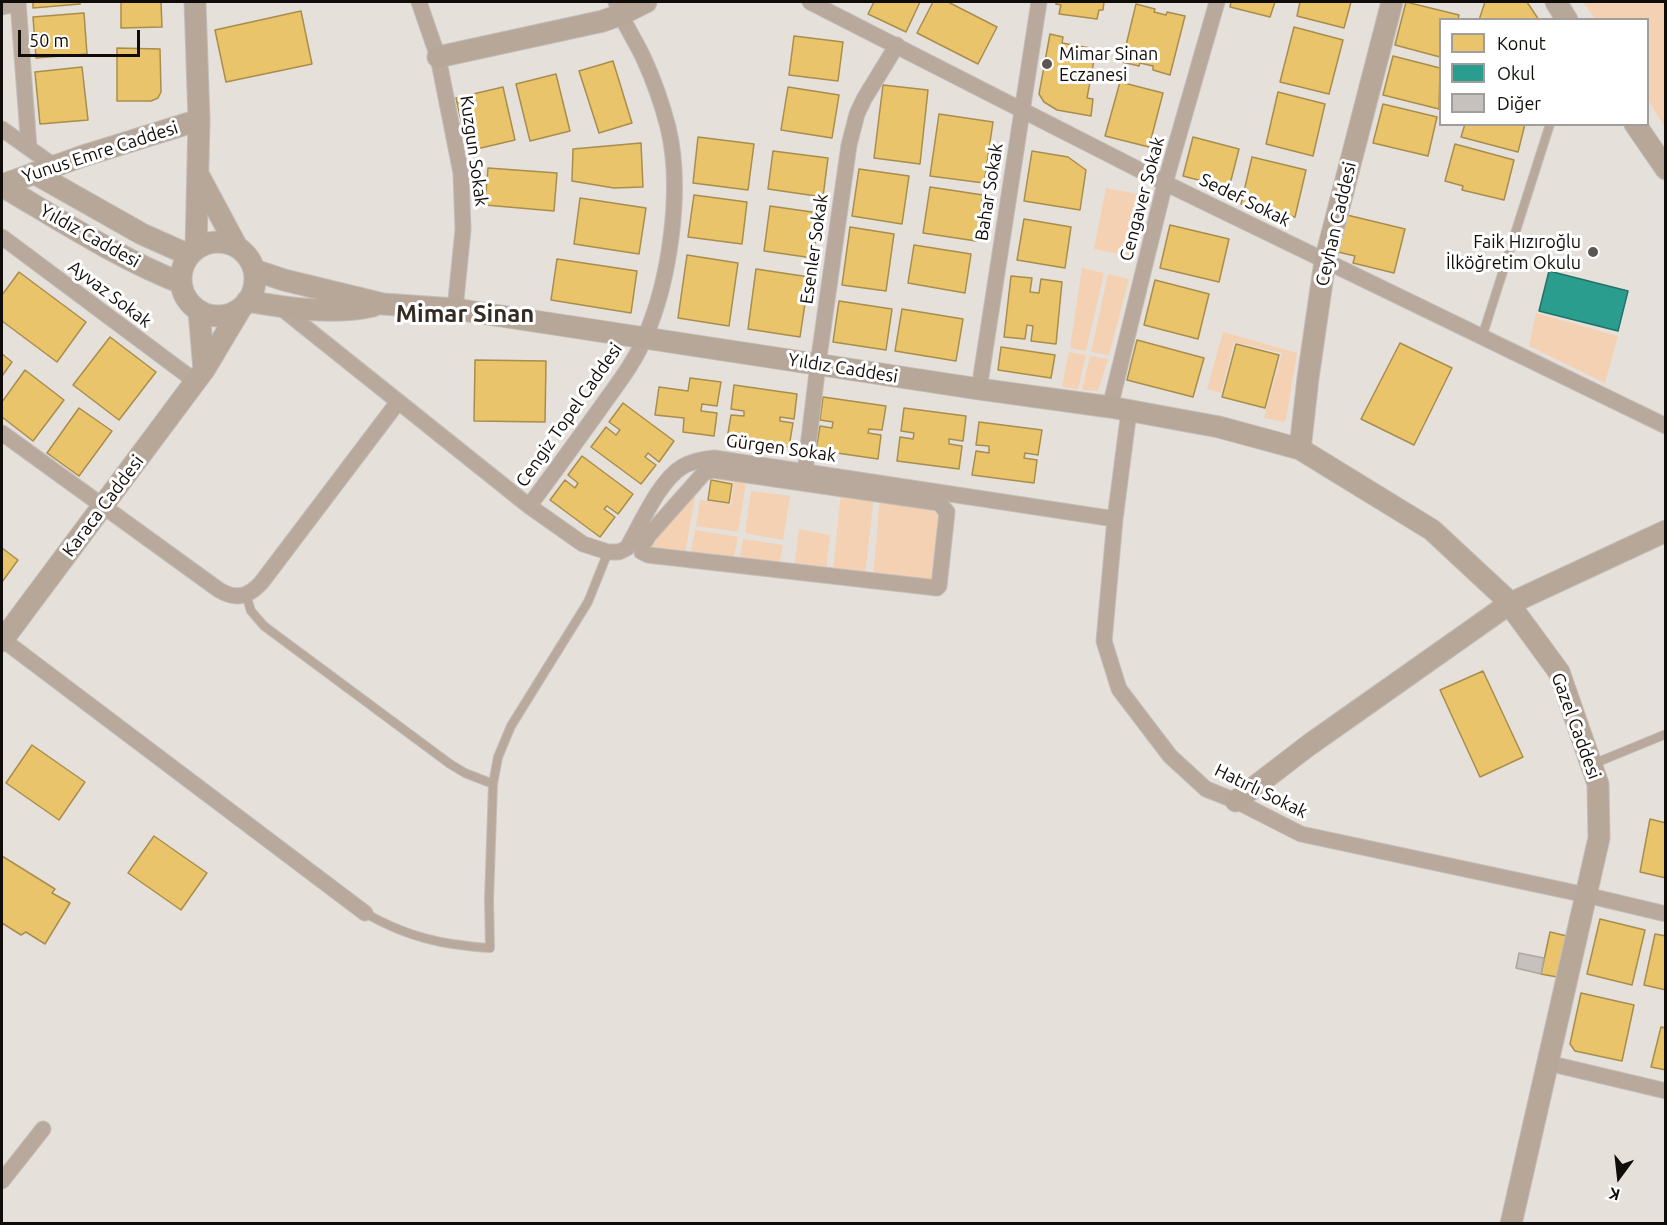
<!DOCTYPE html>
<meta charset="utf-8">
<style>
body{margin:0}
#map{position:relative;width:1667px;height:1225px;overflow:hidden;background:#e6e0da;font-family:Ubuntu,sans-serif}
canvas{display:block}
.frame{position:absolute;inset:0;border:3px solid #100c09;pointer-events:none}
.legend{position:absolute;left:1439px;top:18px;width:210px;height:108px;box-sizing:border-box;background:#fff;border:2px solid #9f9e9d;margin:0;padding:8px 10px;list-style:none;font-size:18px;color:#100c09}
.legend li{display:flex;align-items:center;gap:12px;height:30px}
.legend b{width:30px;border:2px solid #9f9e9d}
.north{position:absolute;left:1589px;top:1147px;width:60px;height:60px;-webkit-text-stroke:4px #fff;paint-order:stroke;rotate:195deg;font-size:16px;font-weight:700;line-height:24px;text-align:center;color:#100c09}
.north::after{content:'';display:block;margin:auto;width:21px;height:27px;background:#100c09;clip-path:polygon(50% 0,100% 100%,50% 72%,0 100%)}
.scale{position:absolute;left:18px;top:30px;width:122px;height:27px;box-sizing:border-box;border:3px solid #100c09;border-top:0;padding-left:8px;font-size:18px;line-height:21px;white-space:nowrap;color:#100c09;-webkit-text-stroke:4px #fff;paint-order:stroke}
</style>
<div id="map">
<canvas width="1667" height="1225"></canvas>
<div class="frame"></div>
<ul class="legend">
<li><b style="height:16px;background:#e9c46a"></b>Konut</li>
<li><b style="height:16px;background:#2a9d8f"></b>Okul</li>
<li><b style="height:16px;background:#c6c1bc"></b>Diğer</li>
</ul>
<div class="north">K</div>
<div class="scale">50 m</div>
</div>
<script>
const g = document.querySelector('canvas').getContext('2d');
g.lineJoin = 'round';
function paint(path, color) { g.fillStyle = color; g.fill(path, 'evenodd'); }
function stroke(path, color, width, dash) { g.strokeStyle = color; g.lineWidth = width; g.lineCap = dash ? 'butt' : 'round'; g.setLineDash(dash || []); g.stroke(path); }
function drawText(font, color, halo, rows, align = 'center') {
  g.font = font + ' Ubuntu,sans-serif'; g.lineWidth = 6; g.setLineDash([]); g.textBaseline = 'middle'; g.strokeStyle = halo; g.fillStyle = color; for (const [text, x, y, turn = 0] of rows) {
    g.save(); g.translate(x, y); g.rotate((+turn || 0) * Math.PI / 180); g.textAlign = isNaN(turn) ? turn : align; if (halo) g.strokeText(text, 0, 0); g.fillText(text, 0, 0); g.restore();
  }
}
paint(new Path2D(`
 M1583,2H1665V127L1648,100V20L1595,19Z
 M1106,188L1142,195L1129,256L1094,249Z
 M1082,268L1104,273L1086,351L1070,348Z
 M1108,274L1129,279L1109,355L1091,352Z
 M1536,313L1618,336L1605,383L1529,346Z
 M1223,332L1297,353L1286,419L1284,422L1264,418L1282,353L1234,342L1221,393L1207,389Z
 M1069,352L1086,355L1078,389L1062,387Z
 M1090,356L1108,359L1098,391L1082,390Z
 M709,476H747L738,532L696,526L700,500L731,505L734,482L708,478Z
 M697,485L685,554L646,551Z
 M751,491L790,496L783,540L745,533Z
 M841,492L874,496L865,575L833,572Z
 M880,498L935,505L934,513H939L936,584L873,578Z
 M799,529L830,535L826,571L794,569Z
 M695,530L738,537L733,561L690,556Z
 M743,539L783,545L779,566L739,562Z`), '#f4d1b2');
const homes = new Path2D(`
 M33,2H80V4L33,8Z
 M121,2H161L162,27L121,28Z
 M874,2H920L906,32L868,14Z
 M933,2H948L997,27L978,64L917,33Z
 M1056,2H1104L1103,10H1099L1097,19L1059,14L1061,5L1056,4Z
 M1231,2H1275L1270,17L1230,7Z
 M1300,2H1351L1344,28L1297,16Z
 M1406,2L1459,15L1458,20H1440V57L1395,45Z
 M1485,2H1527L1539,20H1479Z
 M1136,4L1155,9L1154,12L1166,15L1167,12L1185,16L1170,75L1153,70V66L1140,63L1139,66L1122,62Z
 M301,11L312,64L226,82L215,30Z
 M84,13L87,54L36,58L33,17Z
 M1294,27L1343,40L1329,94L1280,82Z
 M1050,34L1063,37L1062,43L1096,49L1087,98L1093,99L1091,116L1057,110L1044,102L1039,94Z
 M794,36L843,42L838,81L789,75Z
 M117,48L160,49L161,92L158,98L151,101H117Z
 M1393,56L1440,68L1439,109L1383,95Z
 M613,61L632,123L599,133L579,71Z
 M82,67L88,120L40,124L35,72Z
 M556,74L570,131L530,141L516,84Z
 M1120,82L1163,93L1149,147L1105,136Z
 M883,85L928,90L920,164L874,158Z
 M503,87L515,140L468,151L456,98Z
 M788,87L839,95L832,138L781,130Z
 M1278,92L1325,104L1313,156L1266,144Z
 M1383,104L1437,117L1428,156L1373,143Z
 M939,114L993,122L984,183L930,176Z
 M1465,124H1525L1518,152L1461,137Z
 M698,137L754,144L748,190L693,183Z
 M1193,137L1239,149L1229,188L1183,176Z
 M641,143L643,187L614,188L572,181L573,149Z
 M1455,144L1514,160L1504,200L1462,190L1463,186L1445,181Z
 M773,151L828,158L823,197L768,189Z
 M1032,151L1068,157L1086,170L1080,210L1024,201Z
 M1252,157L1306,170L1295,217L1241,204Z
 M488,168L557,173L554,211L485,205Z
 M859,169L909,176L902,224L852,216Z
 M930,187L983,195L976,241L923,233Z
 M694,195L747,202L742,244L688,237Z
 M580,198L646,208L639,254L574,244Z
 M770,206L819,213L813,258L764,251Z
 M1347,215L1405,229L1394,273L1353,263L1355,256L1338,252Z
 M1024,219L1071,227L1065,268L1017,260Z
 M1170,225L1229,239L1219,282L1160,268Z
 M850,227L894,234L886,291L842,285Z
 M914,245L971,254L965,293L908,283Z
 M687,255L738,263L729,326L678,318Z
 M557,259L637,271L631,313L551,300Z
 M756,269L809,277L800,337L748,329Z
 M19,272L86,322L57,362L2,321V295Z
 M1011,276L1032,278L1030,292L1039,293L1041,279L1062,282L1056,344L1031,341L1033,326L1027,325L1025,339L1004,337Z
 M1155,280L1209,294L1198,339L1144,325Z
 M839,301L892,309L886,350L833,342Z
 M902,309L963,319L956,361L895,351Z
 M110,337L156,372L119,420L73,385Z
 M1137,340L1204,358L1193,397L1127,380Z
 M1400,343L1452,368L1414,445L1361,419Z
 M1236,344L1279,355L1265,408L1222,397Z
 M1001,347L1055,355L1051,378L998,370Z
 M2,354L12,362L2,376Z
 M475,360L546,361L545,422L474,421Z
 M25,370L64,400L33,441L2,417V402Z
 M690,378L721,382L717,406L702,404L701,411L717,413L714,436L683,432L684,418L655,415L659,387L688,391Z
 M734,385L797,394L794,419L780,417V421L793,423L789,447L727,439L731,415L744,416V411L731,409Z
 M823,397L886,406L882,430L869,429L868,433L881,435L878,459L816,450L820,426L832,428L833,422L820,420Z
 M623,403L674,441L659,462L648,453L645,457L656,465L641,484L591,447L606,427L616,435L620,430L609,422Z
 M79,408L112,431L79,476L47,453Z
 M904,408L966,416L963,441L949,439V444L962,446L959,469L897,461L900,437L913,439L914,433L901,431Z
 M979,422L1042,430L1038,455L1025,453L1024,458L1037,460L1034,483L972,475L976,451L989,453V446L976,445Z
 M582,456L633,494L618,514L607,506L604,509L615,517L600,537L550,500L565,480L575,488L578,483L568,475Z
 M711,480L732,484L729,503L708,500Z
 M2,548L18,560L2,582Z
 M1483,671L1523,757L1480,777L1440,690Z
 M32,745L85,782L59,820L6,783Z
 M1650,819L1666,823V878L1640,872Z
 M154,836L207,873L181,910L128,873Z
 M2,856L55,889L52,893L70,903L45,944L26,932L21,935L2,923Z
 M1600,919L1645,930L1632,985L1587,974Z
 M1550,932L1567,936L1557,977L1541,974Z
 M1655,934L1666,936V990L1644,985Z
 M1581,993L1634,1005L1622,1061L1575,1051L1570,1044Z
 M1661,1027L1666,1028V1070L1651,1067Z`);
paint(homes, '#e9c46a');
stroke(homes, '#a88d4d', 1.5);
const schools = new Path2D(`
 M1549,271L1628,291L1618,331L1539,311Z`);
paint(schools, '#2a9d8f');
stroke(schools, '#227267', 1.5);
const building = new Path2D(`
 M1519,953L1544,958L1541,974L1516,968Z`);
paint(building, '#c6c1bc');
stroke(building, '#aca7a3', 1.5);
const lane = new Path2D(`
 M1482,337L1550,124
 M246,595L251,611L264,626L450,764L465,773L493,784
 M1593,764L1666,734
 M365,913C407,937 442,945 490,948L489,900L493,784L498,757L511,726L588,602L608,552`);
const street = new Path2D(`
 M18,2L29,148
 M419,2L438,57L461,173L463,230L455,309
 M810,2L1165,183L1666,426
 M2,7L18,4
 M2,129L54,166
 M2,237L195,381
 M280,307L529,506L583,544L608,552H619L627,548C641,524 659,481 682,467C692,461 703,459 714,458L1115,519
 M979,389L1039,2
 M1110,407L1165,183L1217,2
 M1129,411L1115,519L1104,641L1119,689L1170,756L1206,789L1236,801L1301,834L1586,895L1666,914
 M2,433L219,590C236,600 248,597 261,583L398,402
 M713,470L939,503L947,512L939,586L937,588L648,555L642,552L643,545L649,535L704,473Z
 M804,480L818,364L849,145L857,114L864,99L897,45
 M529,506C553,474 576,442 599,410C615,387 634,364 645,337C670,280 683,188 668,127C662,104 654,81 644,59C635,39 622,22 616,2
 M2,639L365,913
 M1548,1063L1666,1091
 M2,1181L43,1129`);
const secondary = new Path2D(`
 M195,2L199,120L196,248
 M1556,2L1567,20
 M438,57L603,21L620,15L646,2
 M1635,124L1666,169
 M34,173L142,234L189,255
 M199,176L237,247
 M2,185L83,156L199,120
 M2,186C60,220 118,258 181,283
 M181 279a37 37 0 1 1 74 0a37 37 0 1 1-74 0Z
 M254,270L284,280L383,304L455,309L979,389L1110,407L1219,427L1300,449L1432,530L1504,597L1559,672L1598,784L1599,838L1511,1224
 M247,301C287,308 333,315 373,306
 M199,311L204,370
 M1300,449L1308,378L1325,261L1392,2
 M2,641L204,370L241,308
 M1236,801L1309,745L1509,604L1666,531`);
stroke(lane, '#c3beb9', 10);
stroke(street, '#c3beb9', 17);
stroke(secondary, '#c3beb9', 23);
stroke(lane, '#b8a99c', 8);
stroke(street, '#b8a99c', 15);
stroke(secondary, '#b6a799', 21);
for (const [x, y, r, color] of [
 [1047,64,6,"#5b5652"],
 [1593,252,6,"#5b5652"]
]) { const dot = new Path2D(); dot.arc(x, y, r, 0, 2 * Math.PI); g.fillStyle = color; g.fill(dot); stroke(dot, '#fff', 2); }
drawText('18px', '#100c09', '#fff', [
 ["Mimar Sinan",1059,54],
 ["Eczanesi",1059,75],
 ["Faik Hızıroğlu",1581,242,"right"],
 ["İlköğretim Okulu",1581,263,"right"]
], 'left');
drawText('18px', '#100c09', '#fff', [
 ["Kuzgun Sokak",474,151,82],
 ["Yunus Emre Caddesi",100,152,-18],
 ["Bahar Sokak",989,192,-81],
 ["Cengaver Sokak",1142,199,-75],
 ["Sedef Sokak",1245,200,26],
 ["Ceyhan Caddesi",1336,224,-77],
 ["Yıldız Caddesi",90,236,29],
 ["Esenler Sokak",814,249,-82],
 ["Ayvaz Sokak",110,294,37],
 ["Yıldız Caddesi",843,368,9],
 ["Cengiz Topel Caddesi",569,415,-55],
 ["Gürgen Sokak",781,448,8],
 ["Karaca Caddesi",103,506,-53],
 ["Gazel Caddesi",1576,726,70],
 ["Hatırlı Sokak",1261,791,26]
]);
drawText('bold 24px', '#342b23', '#fff', [
 ["Mimar Sinan",465,314]
]);
</script>
